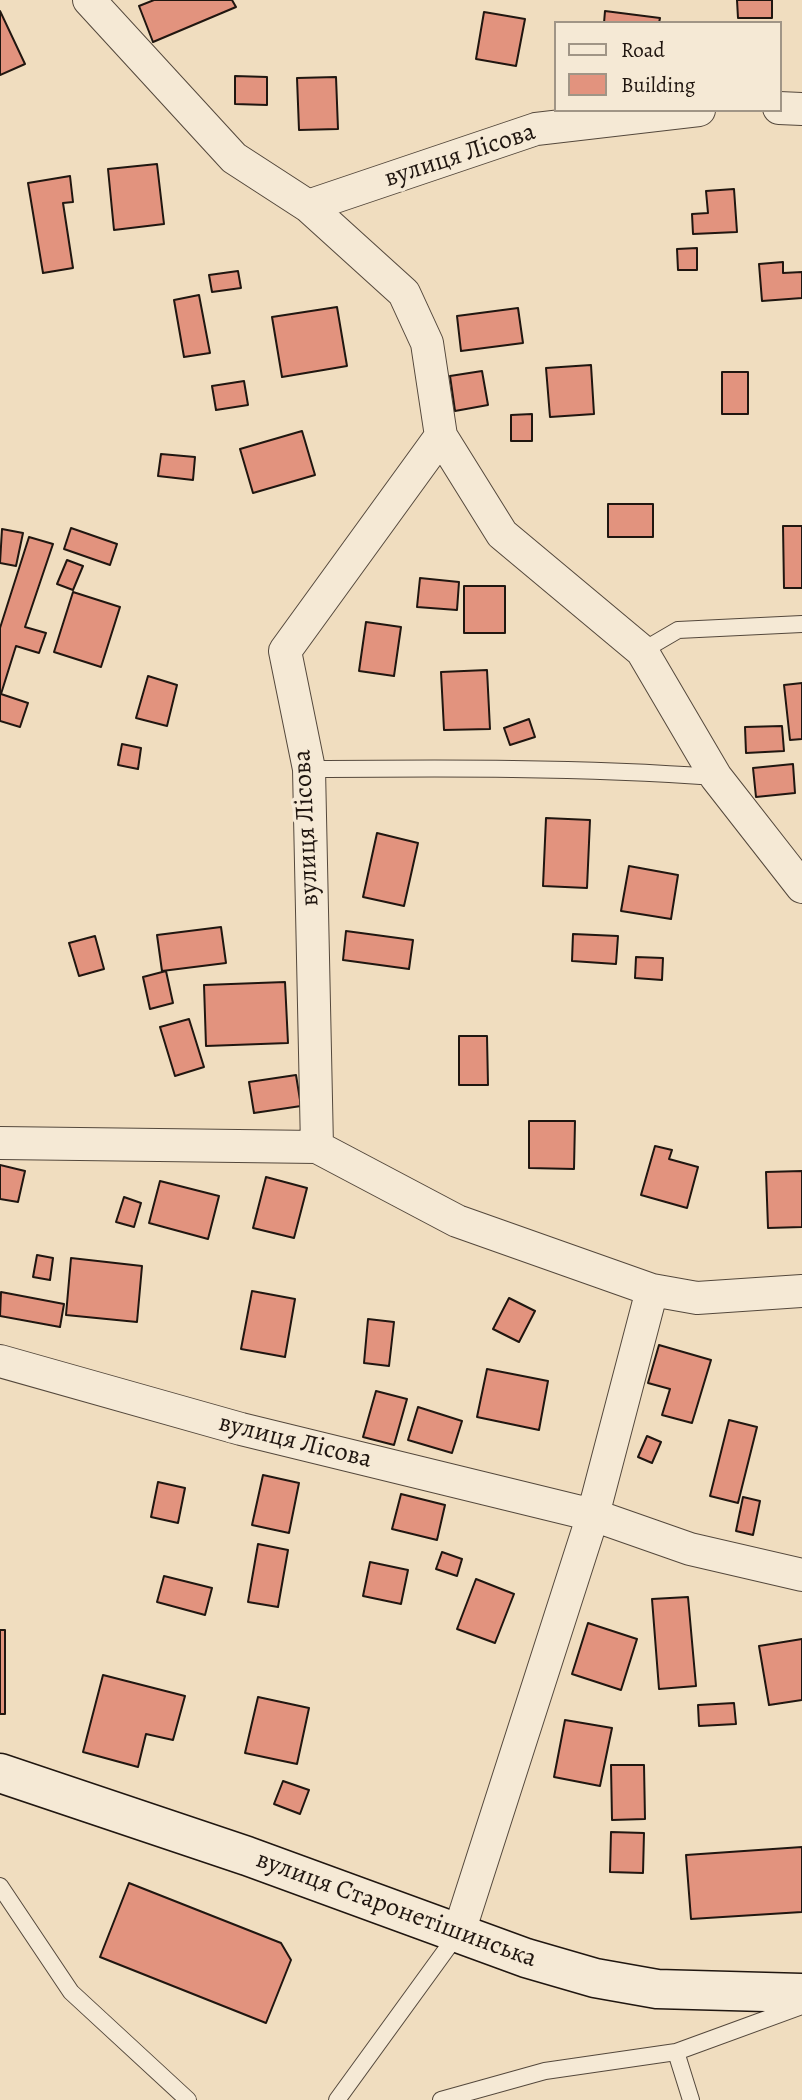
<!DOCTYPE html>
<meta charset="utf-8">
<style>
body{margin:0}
#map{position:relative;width:802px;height:2100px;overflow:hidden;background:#f0ddbf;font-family:Alegreya,serif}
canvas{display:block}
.legend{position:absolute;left:554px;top:21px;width:228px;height:91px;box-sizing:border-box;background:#f5e9d5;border:2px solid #a09586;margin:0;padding:9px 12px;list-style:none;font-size:21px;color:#201610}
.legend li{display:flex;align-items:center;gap:14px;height:35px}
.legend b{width:35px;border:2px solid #a09586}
</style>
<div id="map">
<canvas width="802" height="2100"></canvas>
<ul class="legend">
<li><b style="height:9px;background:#f5e9d5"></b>Road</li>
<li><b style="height:19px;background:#e2937e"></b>Building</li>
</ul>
</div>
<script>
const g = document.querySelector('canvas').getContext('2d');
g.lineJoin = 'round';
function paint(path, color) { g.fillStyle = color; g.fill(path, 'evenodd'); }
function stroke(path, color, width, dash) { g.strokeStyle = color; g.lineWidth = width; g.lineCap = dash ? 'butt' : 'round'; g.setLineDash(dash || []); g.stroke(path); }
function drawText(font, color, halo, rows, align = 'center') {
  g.font = font + ' Alegreya,serif'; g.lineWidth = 7; g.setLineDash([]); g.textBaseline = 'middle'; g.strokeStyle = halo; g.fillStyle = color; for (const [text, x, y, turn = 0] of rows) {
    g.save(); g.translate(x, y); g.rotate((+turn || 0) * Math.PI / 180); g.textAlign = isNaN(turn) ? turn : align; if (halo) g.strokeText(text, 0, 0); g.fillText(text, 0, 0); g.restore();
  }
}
const building = new Path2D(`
 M154,0H232L236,7L153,42L139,6Z
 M737,0H772V18H738Z
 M0,11L25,64L0,75Z
 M605,11L660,18L659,23H604Z
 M484,12L525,19L516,66L476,59Z
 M235,76L267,77V105L235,104Z
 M336,77L338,129L299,130L297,78Z
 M157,164L164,224L114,230L108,169Z
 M70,176L73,202L63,203L73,268L43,273L28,183Z
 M734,189L737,232L693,234L692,214L708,213L706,191Z
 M697,248V270H678L677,249Z
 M783,262V273L802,272V298L762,301L759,264Z
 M238,271L241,288L212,292L209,275Z
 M199,295L210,353L184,357L174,300Z
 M337,307L347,366L282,377L272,317Z
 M518,308L523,343L461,351L457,316Z
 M591,365L594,414L550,417L546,368Z
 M482,371L488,405L455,411L450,376Z
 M722,372H748V414H722Z
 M244,381L248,405L216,410L212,386Z
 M532,414V441H511V415Z
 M302,431L315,475L253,493L240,449Z
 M161,454L195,457L193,480L158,476Z
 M608,504H653V537H608Z
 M783,526H802V588H784Z
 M71,528L117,544L110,565L64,549Z
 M2,529L23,533L16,566L0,563Z
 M29,537L53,544L25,627L46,633L39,653L16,646L1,694L28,703L20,727L0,721V628Z
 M67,560L83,566L73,590L57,584Z
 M420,578L459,582L457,610L417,607Z
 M464,586H505V633H464Z
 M73,592L120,607L101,667L54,652Z
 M366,622L401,627L394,676L359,671Z
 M487,670L490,729L444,730L441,672Z
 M148,676L177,685L167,726L136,718Z
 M802,683V739L790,740L784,685Z
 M529,719L535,737L510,745L504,728Z
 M782,726L784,751L746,753L745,727Z
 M122,744L141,748L138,769L118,765Z
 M793,764L795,793L756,797L753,768Z
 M546,818L590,820L587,888L543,886Z
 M377,833L418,843L404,906L363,897Z
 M629,866L678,875L671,919L621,911Z
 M221,927L226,963L162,971L157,935Z
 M346,931L413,940L409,969L343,960Z
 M573,934L618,936L616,964L572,961Z
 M95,936L104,969L79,976L69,943Z
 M636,957L663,958L662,980L635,978Z
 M166,971L173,1003L150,1009L143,977Z
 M285,982L288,1043L206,1046L204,985Z
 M189,1019L204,1067L175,1076L160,1027Z
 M459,1036H487L488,1085H459Z
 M296,1075L301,1106L254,1113L249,1082Z
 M529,1121H575L574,1169L529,1168Z
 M655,1146L672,1150L669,1159L698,1167L687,1208L641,1195Z
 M0,1165L25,1171L18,1202L0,1199Z
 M802,1171V1227L768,1228L766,1172Z
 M266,1177L307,1188L294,1238L253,1228Z
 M160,1181L219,1196L208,1239L149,1223Z
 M124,1197L141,1203L134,1227L116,1222Z
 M37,1255L53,1258L50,1280L33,1277Z
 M71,1258L142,1266L137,1322L66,1315Z
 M252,1291L295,1299L285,1357L241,1349Z
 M1,1292L64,1304L60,1327L0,1316Z
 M509,1298L535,1311L519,1342L493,1329Z
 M368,1319L394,1322L389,1366L364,1363Z
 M659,1345L711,1360L692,1423L662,1415L670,1389L648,1383Z
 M487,1369L548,1381L539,1430L477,1417Z
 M376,1391L407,1399L394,1445L363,1437Z
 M418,1407L462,1421L452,1453L408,1440Z
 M729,1420L757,1427L738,1503L710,1496Z
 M647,1436L661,1442L652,1463L638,1457Z
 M263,1475L299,1483L289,1533L252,1525Z
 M158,1482L185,1488L178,1523L151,1517Z
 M401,1494L445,1505L437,1540L392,1529Z
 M743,1497L760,1501L753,1535L736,1531Z
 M258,1544L288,1550L278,1607L248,1602Z
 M442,1552L462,1559L457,1576L436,1569Z
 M370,1562L408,1570L401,1604L363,1596Z
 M164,1576L212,1588L205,1615L157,1602Z
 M476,1579L514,1594L495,1643L457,1629Z
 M688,1597L696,1686L659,1689L652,1599Z
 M588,1623L637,1639L621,1690L572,1674Z
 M0,1630H5V1714H0Z
 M802,1639V1700L769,1705L759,1646Z
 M103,1675L185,1696L173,1740L146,1734L138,1767L83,1752Z
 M258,1697L309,1708L297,1764L245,1753Z
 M734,1703L736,1724L699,1726L698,1705Z
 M565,1720L612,1728L600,1786L554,1777Z
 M611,1765H644L645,1819L612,1820Z
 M283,1781L309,1790L300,1814L274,1804Z
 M611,1832L644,1833L643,1873L610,1872Z
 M802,1847V1912L691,1919L686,1855Z
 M129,1883L281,1943L291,1960L266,2023L100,1957Z`);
paint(building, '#e2937e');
stroke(building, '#201610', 2);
const lane = new Path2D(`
 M642,651L678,630L802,624
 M309,769C445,768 580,767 716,777
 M0,1886L71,1992L188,2100
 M676,2052L691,2100
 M337,2100L459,1932
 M441,2100L545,2071L676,2052L802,2006`);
const street = new Path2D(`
 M89,0L234,158L308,206L404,293L427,343L441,436L285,651L309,769L317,1147
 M779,108L802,109
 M308,206L536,129L699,110
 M441,436L502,534L642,651L716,777L802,887
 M0,1143L317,1147L457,1221L652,1290L697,1298L802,1291
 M0,1361L241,1429L593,1515L690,1549L802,1575
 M459,1932L593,1515L652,1290`);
const secondary = new Path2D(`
 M0,1773L247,1856L526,1958L595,1978L657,1989L802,1993`);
stroke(lane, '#54483c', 18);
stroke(street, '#54483c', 34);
stroke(secondary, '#201610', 41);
stroke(lane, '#f5e9d5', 16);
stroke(street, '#f5e9d5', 32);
stroke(secondary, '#f5e9d5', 38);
drawText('26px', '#201610', '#f5e9d5', [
 ["вулиця Лісова",460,156,-18],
 ["вулиця Лісова",307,828,-93],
 ["вулиця Лісова",295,1442,14],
 ["вулиця Старонетішинська",396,1910,20]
]);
</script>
